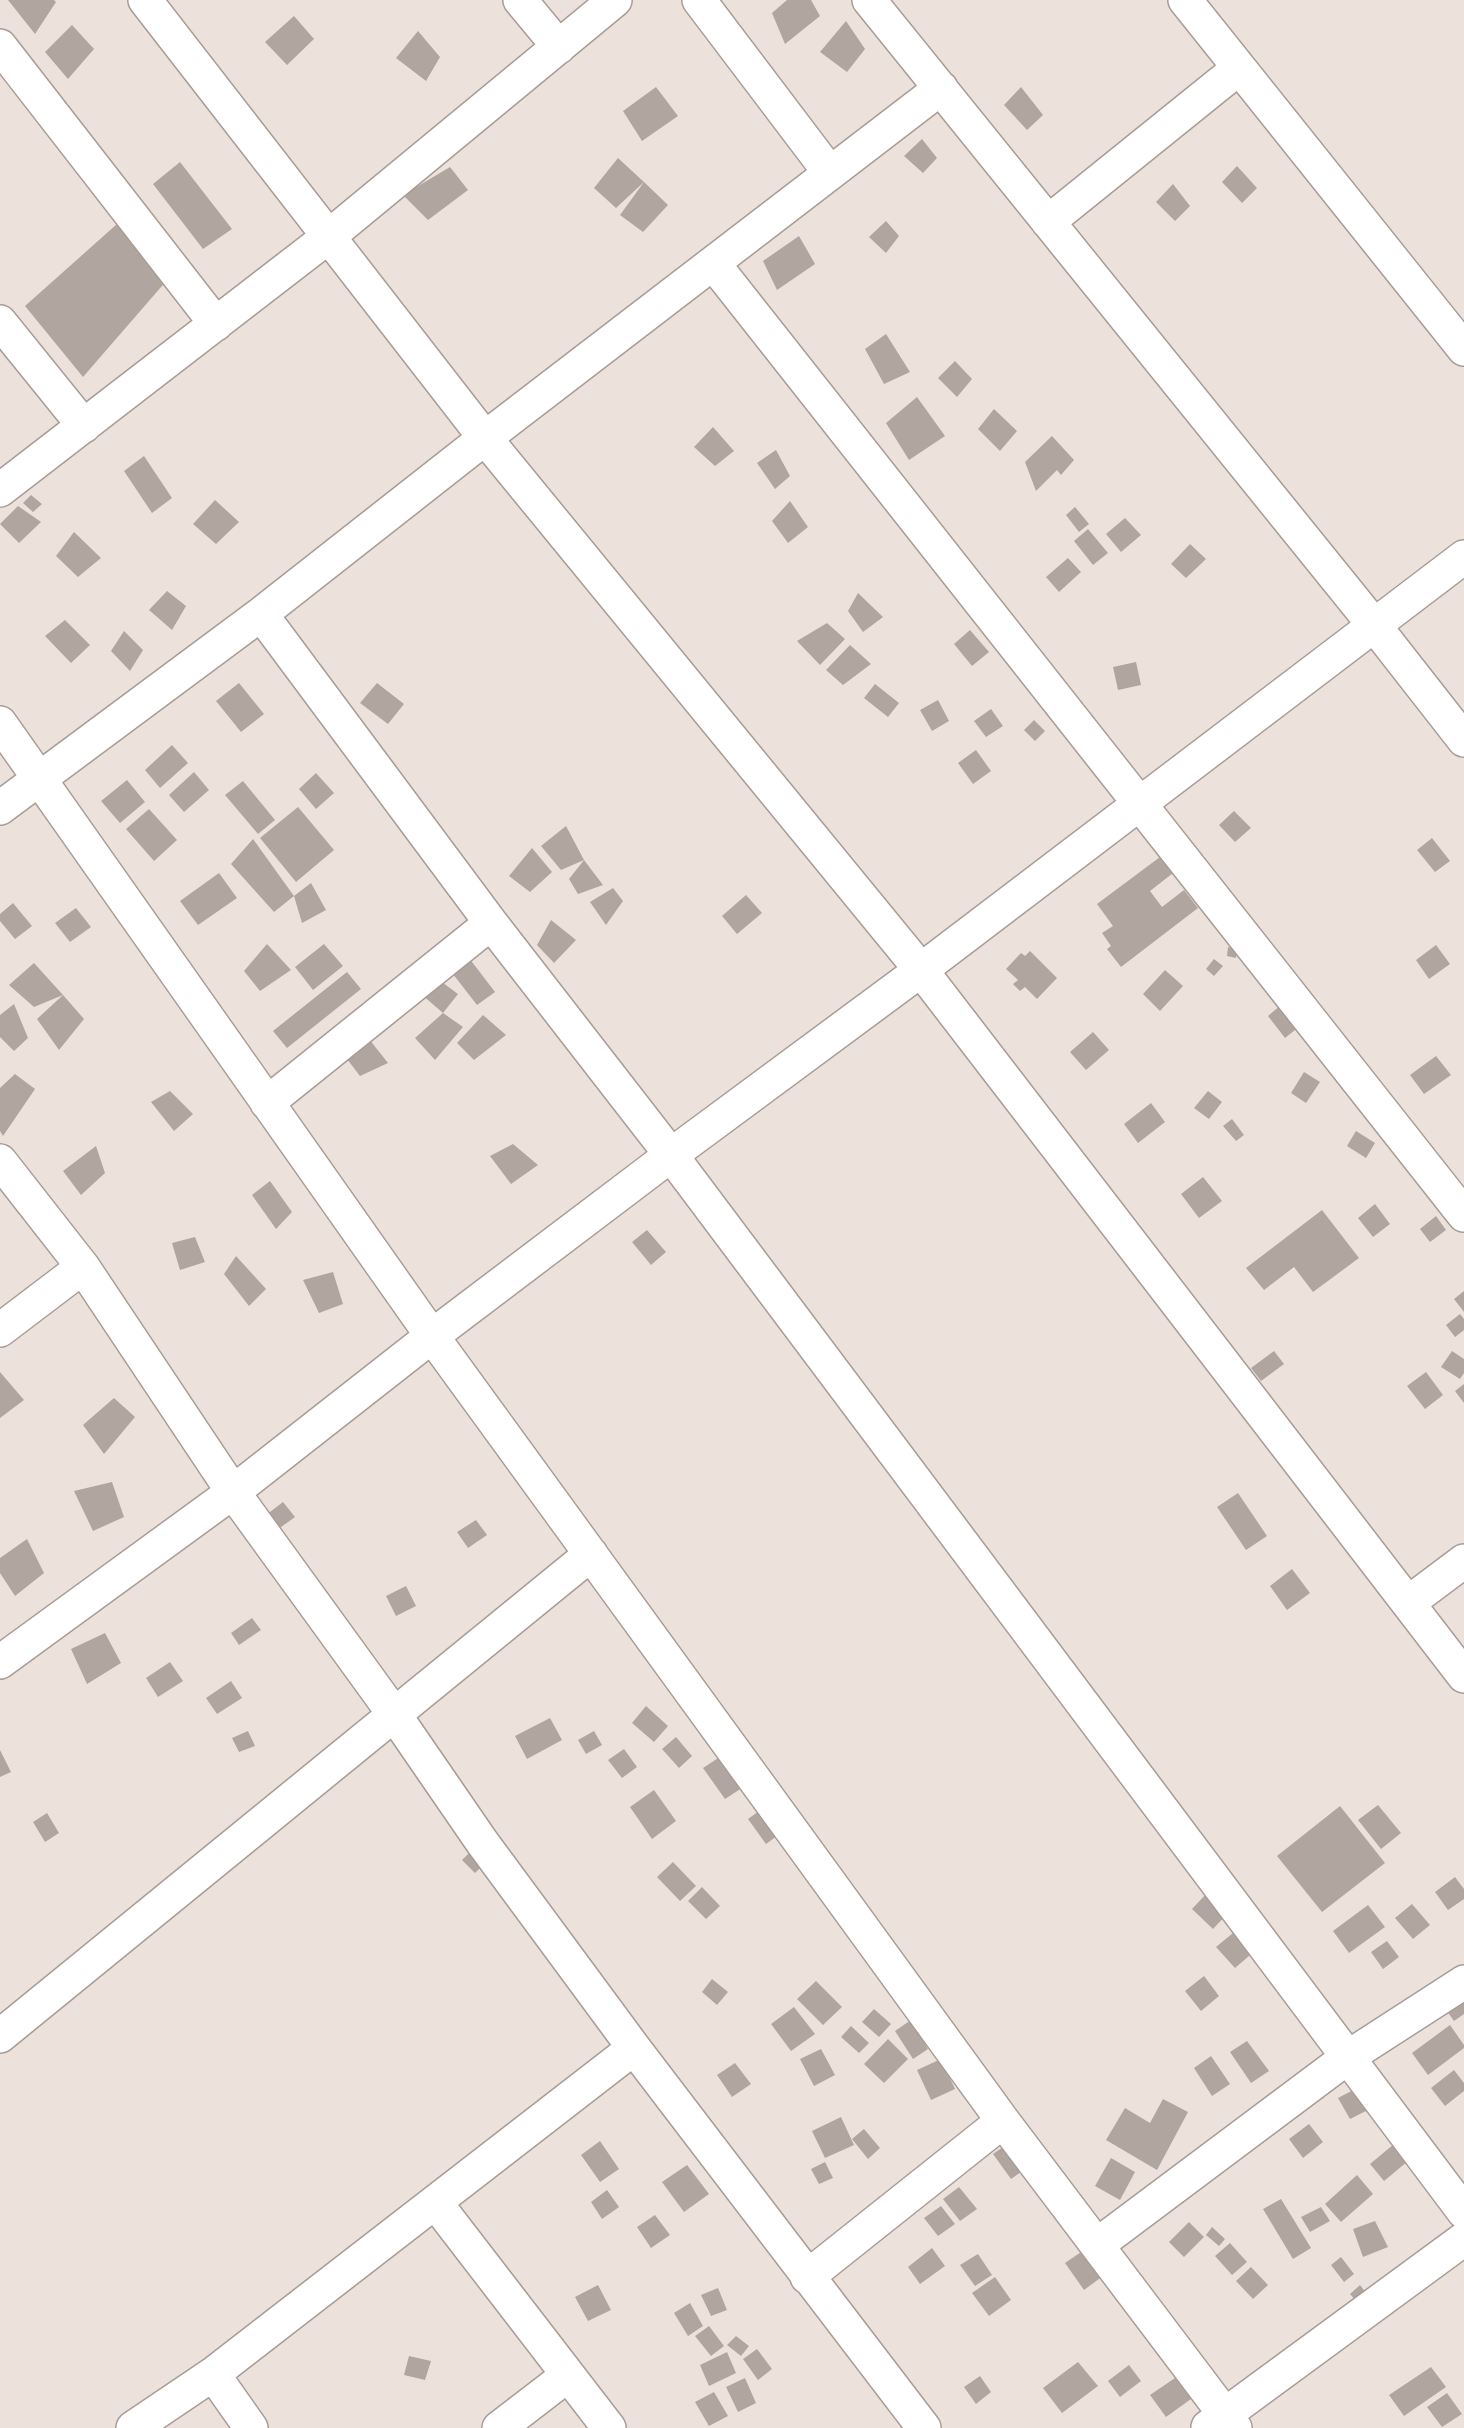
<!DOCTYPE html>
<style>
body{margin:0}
canvas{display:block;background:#ede1db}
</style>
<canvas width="1464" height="2428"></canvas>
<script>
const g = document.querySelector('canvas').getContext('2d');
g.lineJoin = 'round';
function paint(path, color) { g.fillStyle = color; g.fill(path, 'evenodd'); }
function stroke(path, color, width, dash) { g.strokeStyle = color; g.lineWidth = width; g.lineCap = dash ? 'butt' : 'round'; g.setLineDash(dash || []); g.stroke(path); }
paint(new Path2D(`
 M8,0H54L56,2L35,34Z
 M787,0H811L820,16L785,44L772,13Z
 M294,16L314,39L287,65L265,42Z
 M846,21L865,49L847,72L820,52Z
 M72,25L94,49L68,79L45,52Z
 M418,31L440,57L426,81L396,58Z
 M656,87L678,116L642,141L623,111Z
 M1021,87L1043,115L1027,130L1004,105Z
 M922,139L937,158L923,173L904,156Z
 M618,158L644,182L616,208L594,188Z
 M180,162L232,229L203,249L153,184Z
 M1237,166L1257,188L1242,203L1222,182Z
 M450,167L468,190L428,220L403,195Z
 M644,182L668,205L643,232L620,215Z
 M1173,184L1190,206L1175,221L1156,202Z
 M886,221L899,236L886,253L869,237Z
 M117,224L168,279L83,377L25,306Z
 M799,236L815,264L777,290L763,261Z
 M886,334L910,372L884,384L865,349Z
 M955,361L972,379L957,397L938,378Z
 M917,397L945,436L909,460L886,423Z
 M994,409L1017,431L1000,451L978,429Z
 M713,427L734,451L715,466L694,447Z
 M1052,436L1074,460L1061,475L1057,470L1036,491L1025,462Z
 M776,450L790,476L775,489L757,463Z
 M144,456L172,498L152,513L124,471Z
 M31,495L42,504L33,512L23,503Z
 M215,500L239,522L216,544L193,524Z
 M790,501L808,527L788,543L772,521Z
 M18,506L41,522L19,543L0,524Z
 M1075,507L1089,524L1079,532L1066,515Z
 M1125,518L1141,535L1121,552L1106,534Z
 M1088,529L1108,553L1093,565L1074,541Z
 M74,532L101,558L78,577L56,556Z
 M1190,544L1206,559L1186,578L1171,564Z
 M1068,558L1081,572L1059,592L1046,577Z
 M167,591L186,606L172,630L149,610Z
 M858,593L883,617L863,632L848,611Z
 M65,620L90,645L71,663L45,636Z
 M827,623L845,639L820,665L797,641Z
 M970,630L989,652L972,666L954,644Z
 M124,631L143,650L130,671L111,651Z
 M850,645L871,664L843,685L826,670Z
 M1136,662L1141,685L1118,690L1113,667Z
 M239,683L264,714L241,732L216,701Z
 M377,683L404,704L388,724L360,703Z
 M875,684L899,703L888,717L864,698Z
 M938,700L949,721L932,731L920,710Z
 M991,709L1003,726L986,737L974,721Z
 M1034,720L1045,731L1035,741L1024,730Z
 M172,745L188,763L160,788L145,770Z
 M976,750L991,771L973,784L958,763Z
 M194,772L209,790L184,812L169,795Z
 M316,773L334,793L316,809L299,789Z
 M127,780L145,802L120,823L101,801Z
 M243,781L275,820L258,834L225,795Z
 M298,807L334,850L296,882L260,838Z
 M149,809L177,840L154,861L126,829Z
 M1234,811L1251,828L1235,842L1219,825Z
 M566,826L584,860L603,885L578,894L569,879L584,860L561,870L541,846Z
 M1432,838L1450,861L1435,872L1417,850Z
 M253,839L294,896L274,912L231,864Z
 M532,848L552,872L530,892L509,876Z
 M1160,857L1173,873L1150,891L1162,907L1184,890L1198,908L1121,967L1107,949L1111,946L1102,933L1113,926L1097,904Z
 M219,873L237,898L198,925L180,901Z
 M311,883L326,910L302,923L294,896Z
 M613,888L623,901L606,925L590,902Z
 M746,895L762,913L737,934L722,916Z
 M13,903L32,926L15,939L0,921V914Z
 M76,908L91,927L70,942L55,923Z
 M551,920L576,940L554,963L537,945Z
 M267,944L291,970L260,991L244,971Z
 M324,944L343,966L313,990L295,967Z
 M1436,945L1450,964L1429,979L1416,960Z
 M1228,947L1237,949L1236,958L1227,956Z
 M1030,951L1057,978L1037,999L1025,987L1020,991L1013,984L1018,980L1006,969L1021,953L1025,956Z
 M466,954L495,992L477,1005L449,969Z
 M1214,959L1223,966L1214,976L1206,969Z
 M34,963L63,995L34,1007L9,985Z
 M1165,970L1183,986L1160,1011L1143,994Z
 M347,972L361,989L287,1048L273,1031Z
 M435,977L458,994L443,1013L421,994Z
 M63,995L84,1019L59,1050L37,1019Z
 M14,1004L28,1038L14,1051L0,1037V1015Z
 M1282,1004L1300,1026L1285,1038L1268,1016Z
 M443,1013L463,1027L435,1060L415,1038Z
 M483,1015L506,1035L474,1060L457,1043Z
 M1093,1032L1109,1050L1086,1070L1070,1052Z
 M369,1039L388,1063L360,1076L337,1046Z
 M1436,1056L1451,1075L1424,1094L1410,1075Z
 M1304,1072L1320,1082L1306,1103L1291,1093Z
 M15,1074L35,1089L3,1136L0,1131V1088Z
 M170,1091L193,1114L174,1131L151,1102Z
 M1208,1091L1222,1102L1209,1119L1194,1108Z
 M1151,1103L1165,1122L1138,1143L1124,1124Z
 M1232,1119L1244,1135L1236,1141L1223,1126Z
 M1356,1131L1375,1143L1366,1158L1347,1146Z
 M513,1144L538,1165L511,1184L490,1156Z
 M96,1146L105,1173L81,1195L63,1171Z
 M1203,1177L1222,1201L1199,1218L1181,1194Z
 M270,1181L292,1212L276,1229L252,1195Z
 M1375,1204L1390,1224L1373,1237L1358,1218Z
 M1322,1210L1359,1258L1313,1292L1294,1267L1264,1290L1246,1268Z
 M1436,1216L1446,1230L1430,1242L1420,1229Z
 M647,1230L666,1252L651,1265L632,1242Z
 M195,1237L205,1262L180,1270L172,1243Z
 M236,1256L266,1289L249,1306L224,1274Z
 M333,1272L343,1304L319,1313L303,1280Z
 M1464,1291V1312L1454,1299Z
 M1460,1314L1464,1319V1330L1455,1337L1446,1325Z
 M1274,1351L1284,1364L1261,1381L1251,1368Z
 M1452,1351L1464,1359V1373L1460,1379L1441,1367Z
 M0,1372L24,1400L0,1418Z
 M1426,1372L1443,1395L1425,1409L1407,1386Z
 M1464,1384V1403L1455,1391Z
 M114,1398L135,1417L104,1454L83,1425Z
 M112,1482L124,1517L93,1531L74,1491Z
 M1238,1493L1267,1536L1246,1550L1217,1507Z
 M283,1502L295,1517L277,1530L266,1515Z
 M476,1520L487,1535L468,1548L457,1532Z
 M27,1539L44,1573L15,1596L0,1573V1558Z
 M1292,1569L1310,1593L1287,1610L1270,1586Z
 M406,1586L416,1606L396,1616L386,1596Z
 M252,1618L261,1630L239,1645L231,1633Z
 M105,1633L121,1663L87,1684L71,1649Z
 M170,1662L183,1681L158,1697L146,1678Z
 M231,1681L242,1698L217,1714L206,1698Z
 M646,1706L668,1726L654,1742L632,1723Z
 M550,1718L562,1740L527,1759L515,1736Z
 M248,1731L255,1746L239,1752L232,1738Z
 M594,1731L602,1745L586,1754L578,1740Z
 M676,1737L692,1756L679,1768L662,1749Z
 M624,1749L637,1767L622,1778L608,1760Z
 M0,1750L11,1772L0,1777Z
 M726,1753L748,1784L725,1799L703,1768Z
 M654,1790L676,1821L652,1839L630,1807Z
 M1378,1805L1401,1833L1381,1849L1358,1820Z
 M766,1806L784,1831L766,1844L748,1819Z
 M1340,1806L1385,1863L1322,1912L1277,1856Z
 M47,1813L59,1833L45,1842L33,1822Z
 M476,1846L489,1859L475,1873L462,1860Z
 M673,1862L696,1886L680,1901L657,1877Z
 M1455,1877L1464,1889V1899L1448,1910L1435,1892Z
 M702,1887L720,1906L706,1919L688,1901Z
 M1208,1892L1229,1912L1213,1929L1192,1909Z
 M1412,1904L1430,1925L1413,1939L1395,1918Z
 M1368,1905L1385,1927L1349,1953L1333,1931Z
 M1239,1928L1256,1950L1235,1968L1216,1947Z
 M1387,1941L1399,1957L1383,1969L1371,1952Z
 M1204,1976L1219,1996L1201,2011L1185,1991Z
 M712,1979L728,1992L717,2005L702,1992Z
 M816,1981L842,2007L823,2025L797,1999Z
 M1464,1989V2014L1454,2021L1442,2004Z
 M794,2007L815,2034L791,2051L771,2024Z
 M874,2009L891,2024L879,2037L862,2022Z
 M911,2020L928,2049L913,2059L895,2031Z
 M1450,2025L1464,2045V2048L1428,2075L1412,2053Z
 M851,2026L869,2043L859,2053L841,2037Z
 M888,2039L908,2059L884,2083L864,2064Z
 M1247,2041L1269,2071L1251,2083L1230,2052Z
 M821,2049L835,2075L814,2086L800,2059Z
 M1211,2056L1230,2084L1212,2096L1194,2068Z
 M941,2059L955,2089L931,2100L917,2070Z
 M735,2063L751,2084L732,2097L717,2075Z
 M1454,2070L1464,2083V2091L1445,2106L1431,2088Z
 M1357,2088L1368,2110L1350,2119L1338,2098Z
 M1163,2099L1188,2112L1157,2170L1106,2140L1125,2108L1150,2123Z
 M841,2117L854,2145L825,2158L812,2131Z
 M1309,2124L1323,2142L1303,2158L1289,2139Z
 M864,2129L880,2148L868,2159L852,2139Z
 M1013,2140L1031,2165L1011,2179L993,2154Z
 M600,2141L619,2169L600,2182L581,2155Z
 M1394,2144L1408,2161L1384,2181L1370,2164Z
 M1111,2158L1135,2172L1120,2200L1095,2186Z
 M825,2162L833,2178L819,2184L811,2169Z
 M687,2165L709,2194L684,2212L662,2182Z
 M1357,2175L1373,2194L1341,2222L1325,2204Z
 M959,2187L977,2209L960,2221L943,2199Z
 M607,2190L619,2207L602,2219L591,2202Z
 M1281,2199L1311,2248L1293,2259L1263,2209Z
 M941,2206L955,2224L938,2236L924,2218Z
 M1321,2207L1330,2221L1310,2232L1301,2217Z
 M655,2215L670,2235L651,2248L637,2227Z
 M1375,2221L1388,2247L1363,2257L1353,2229Z
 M1189,2222L1204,2237L1184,2257L1169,2242Z
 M1212,2227L1225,2239L1219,2246L1206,2235Z
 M1230,2243L1247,2262L1232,2275L1215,2256Z
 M932,2248L945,2266L920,2284L908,2267Z
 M1084,2250L1103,2276L1084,2290L1065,2263Z
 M978,2254L992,2275L975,2286L960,2265Z
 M1341,2257L1354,2274L1344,2282L1331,2265Z
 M1251,2267L1268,2285L1253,2299L1236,2281Z
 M995,2277L1011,2300L989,2316L972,2293Z
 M598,2285L611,2310L588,2321L575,2297Z
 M1360,2285L1370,2298L1361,2307L1350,2294Z
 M718,2288L727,2310L711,2316L701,2295Z
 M690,2303L703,2326L688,2336L674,2313Z
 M709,2326L724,2346L711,2356L695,2336Z
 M736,2336L749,2346L741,2356L727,2345Z
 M757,2349L772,2369L758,2380L743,2359Z
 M727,2352L736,2373L709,2386L700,2365Z
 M409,2356L431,2361L425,2380L404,2375Z
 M1078,2362L1098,2386L1062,2413L1043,2388Z
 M1129,2365L1141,2381L1120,2397L1108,2381Z
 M1431,2367L1446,2387L1404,2416L1389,2395Z
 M980,2376L991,2392L976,2404L964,2387Z
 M745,2378L756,2403L738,2412L726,2387Z
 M1175,2378L1191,2399L1166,2417L1150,2395Z
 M714,2392L728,2416L709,2426L695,2402Z
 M1447,2393L1462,2414L1442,2427L1427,2407Z`), '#b1a5a0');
const minor = new Path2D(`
 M145,0L485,438L921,970L1464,1676
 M520,0L559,47
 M699,0L830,173
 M869,0L1374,625L1464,740
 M1185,0L1464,349
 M0,46L216,324
 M1048,222L1239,68
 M713,263L1464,1215
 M0,322L84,426
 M0,490L328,237L615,0
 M261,614L491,923L671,1155L1464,2212
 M0,723L432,1336L1003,2121L1235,2428
 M0,808L261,614L485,438L941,88
 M267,1103L491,923
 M0,1161L83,1267L233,1492L394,1714L482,1842L634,2048L924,2428
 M0,1330L83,1267
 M1408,1603L1464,1561
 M0,1662L233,1492L432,1336L671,1155L921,970L1464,557
 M0,2036L591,1554
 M435,2202L609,2428
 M1097,2245L1348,2057L1464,1982
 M807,2277L1003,2121
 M213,2374L251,2428
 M1208,2427L1464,2239
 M133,2428L213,2374L634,2048
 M499,2428L568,2375`);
stroke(minor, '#a89c97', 36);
stroke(minor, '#fff', 33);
</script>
